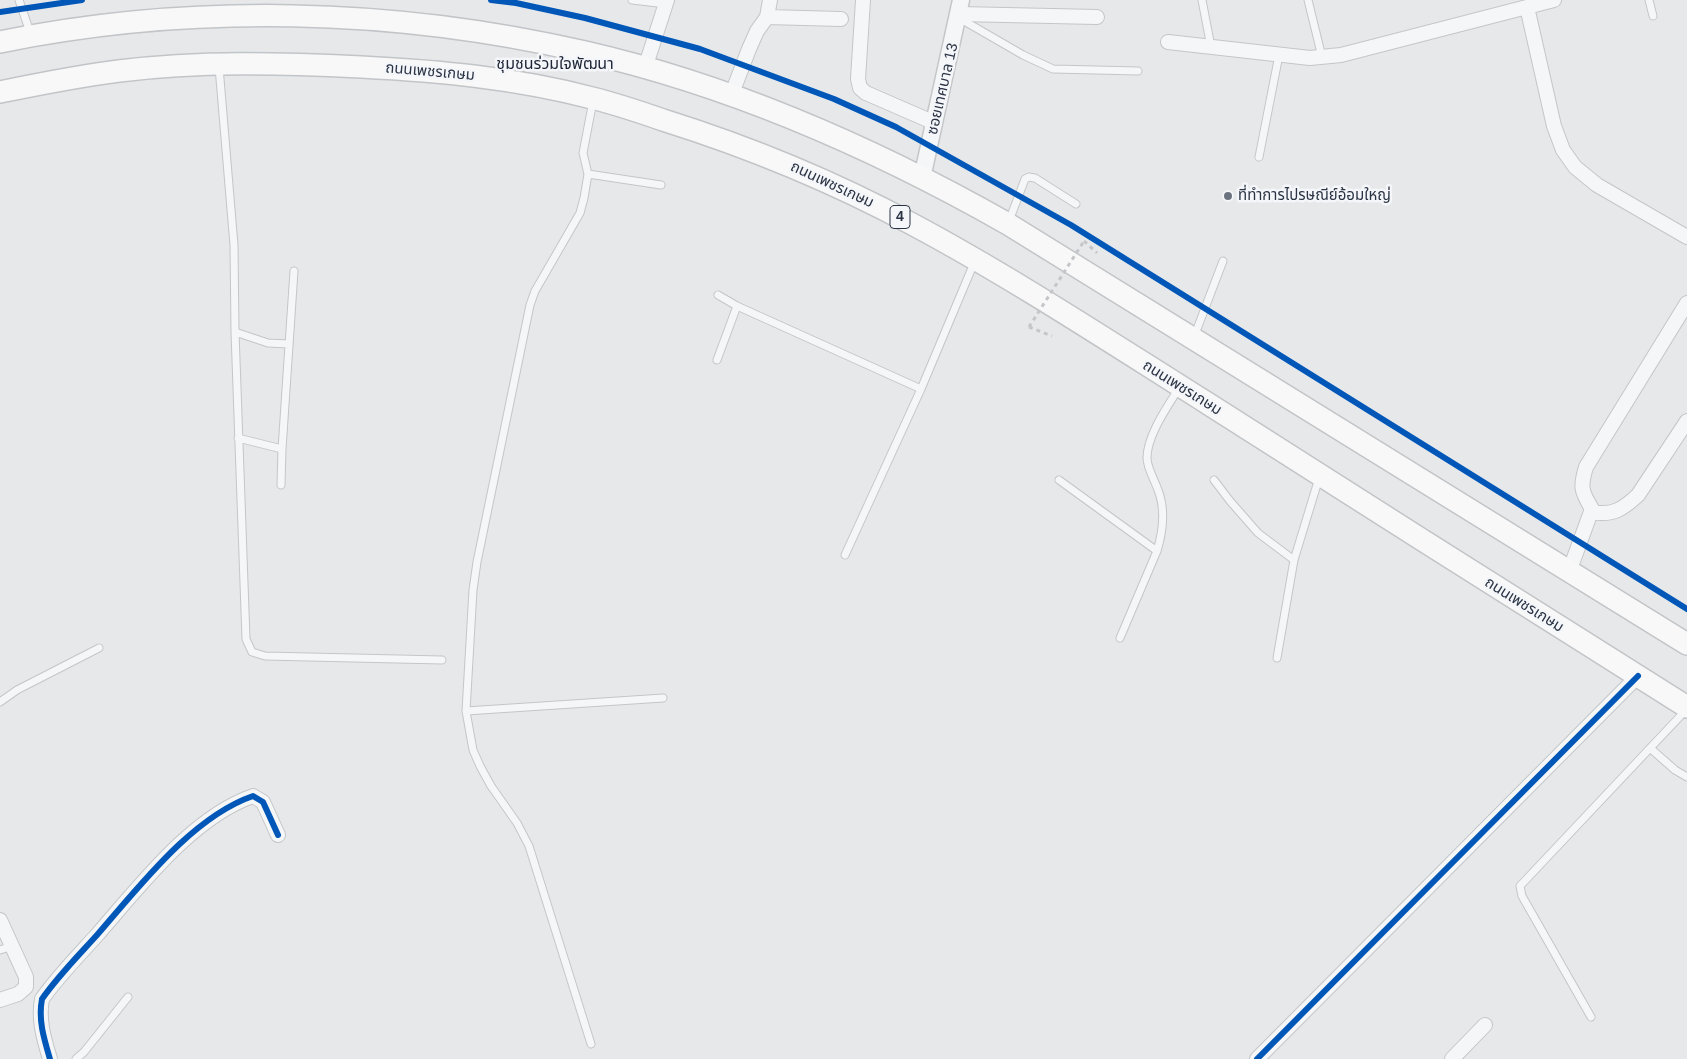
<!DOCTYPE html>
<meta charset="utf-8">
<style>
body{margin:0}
canvas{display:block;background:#e6e8ea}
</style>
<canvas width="1687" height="1059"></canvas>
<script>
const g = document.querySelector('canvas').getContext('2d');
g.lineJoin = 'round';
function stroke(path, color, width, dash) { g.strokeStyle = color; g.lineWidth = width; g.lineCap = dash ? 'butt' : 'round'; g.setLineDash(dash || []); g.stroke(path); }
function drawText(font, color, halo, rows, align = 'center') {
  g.font = font + ' Helvetica,"Noto Sans Thai",sans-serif'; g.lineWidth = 5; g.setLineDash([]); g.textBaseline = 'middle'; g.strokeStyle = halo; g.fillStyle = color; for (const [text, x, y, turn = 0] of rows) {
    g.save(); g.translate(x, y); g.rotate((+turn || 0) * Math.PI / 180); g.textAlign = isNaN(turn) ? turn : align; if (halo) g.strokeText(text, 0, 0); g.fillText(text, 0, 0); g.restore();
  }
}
const service = new Path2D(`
 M19,0L31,35
 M632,0L666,4
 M1202,0L1211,47
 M1308,0L1322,57
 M1649,0L1653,16
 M959,18L1023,55L1053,69L1138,71
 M219,67L234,245L235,332L246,639L252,652L265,656L442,660
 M593,101L583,153L588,174L584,198L580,213L535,291L530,305L477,562L473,590L466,711L663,698
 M1259,157L1279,55
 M588,174L661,185
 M1009,221L1025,179L1029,177L1035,178L1076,204
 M718,295L737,306L921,389L974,263
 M235,332L268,343L289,344
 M1194,337L1223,261
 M717,360L737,306
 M238,438L282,449L281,485
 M282,449L294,271
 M1059,480L1157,551
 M1214,480L1230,501L1258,533L1294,560
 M845,555L921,389
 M1120,638L1157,551C1163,531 1166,510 1158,490C1155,481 1147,468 1147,458C1147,435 1168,406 1179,388
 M1277,658L1294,560L1319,478
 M0,702L17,690L99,648
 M466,711L473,750L480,766L491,786L517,823L529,846L591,1044
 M1650,748L1675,770L1687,777
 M0,950L13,946
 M1591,1017L1522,896L1520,886L1687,709
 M76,1059L84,1052L128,997`);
const minor = new Path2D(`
 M863,0L858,79L860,88L866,93L935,123
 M1527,7L1554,126L1563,150L1575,167L1597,185L1687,237
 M959,14L1097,17
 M767,17L841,19
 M1168,42L1310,58L1341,55L1554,0
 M645,68L667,0
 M731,96L749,49L757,31L767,17L770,0
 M1592,512C1613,516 1623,509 1638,495L1687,421
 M1569,572L1592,509C1581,491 1580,487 1586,467L1687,303
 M0,920L26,977V987L18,994L0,1000
 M50,1059C44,1039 38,1020 42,999C58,976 79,955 97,935C139,887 192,817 253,796L263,802L278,835
 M1257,1059L1638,676
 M1452,1059L1485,1025`);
const tertiary = new Path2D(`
 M922,178L961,0`);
const primary = new Path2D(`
 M0,42C192,3 394,8 585,52C733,86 876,149 1008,224L1687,644
 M0,92C39,84 79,76 119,71C200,61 281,63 361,67C439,71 516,78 592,98C616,104 640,112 663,120C749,147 832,181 912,224C1013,278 1110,342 1207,403C1367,505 1526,606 1687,707`);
stroke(service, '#c4c6c8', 9);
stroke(minor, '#c4c6c8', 16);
stroke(tertiary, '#c4c6c8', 19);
stroke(primary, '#c2c5c8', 24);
stroke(new Path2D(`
 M1084,241L1097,253
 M1029,327L1052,336`), '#c5c6ca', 3, [4, 4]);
stroke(service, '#f5f6f7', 7);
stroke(minor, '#f5f6f7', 14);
stroke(tertiary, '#f5f6f7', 16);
stroke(primary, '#f8f8f8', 21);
stroke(new Path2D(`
 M1029,327L1084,241`), '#c5c6ca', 3, [4, 4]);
stroke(new Path2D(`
 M491,0L516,3L585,18L700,49L834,99L896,127L1071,225L1687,609
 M0,12L82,0
 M50,1059C44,1039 38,1020 42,999C58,976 79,955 97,935C139,887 192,817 253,796L263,802L278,835
 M1257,1059L1638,676`), '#0057b8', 6);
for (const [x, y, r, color] of [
 [1228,196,5,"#6c737f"]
]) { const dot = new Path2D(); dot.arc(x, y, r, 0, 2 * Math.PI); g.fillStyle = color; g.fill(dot); stroke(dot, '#f4f6f9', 2); }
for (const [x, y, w] of [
 [900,217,20]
]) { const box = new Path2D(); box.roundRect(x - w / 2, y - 11.5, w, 23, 4); g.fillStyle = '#f4f6f9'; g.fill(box); stroke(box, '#2b3445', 1); }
drawText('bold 14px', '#2b3445', null, [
 ["4",900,217]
]);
drawText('15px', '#2b3445', '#f4f6f9', [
 ["ถนนเพชรเกษม",430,72,5],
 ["ซอยเทศบาล 13",943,89,-77],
 ["ถนนเพชรเกษม",832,185,25],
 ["ถนนเพชรเกษม",1182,388,32],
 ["ถนนเพชรเกษม",1524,605,32]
]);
drawText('15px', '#2b3445', '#f4f6f9', [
 ["ที่ทำการไปรษณีย์อ้อมใหญ่",1238,196]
], 'left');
drawText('16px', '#1d2536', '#f4f6f9', [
 ["ชุมชนร่วมใจพัฒนา",555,65]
]);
</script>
